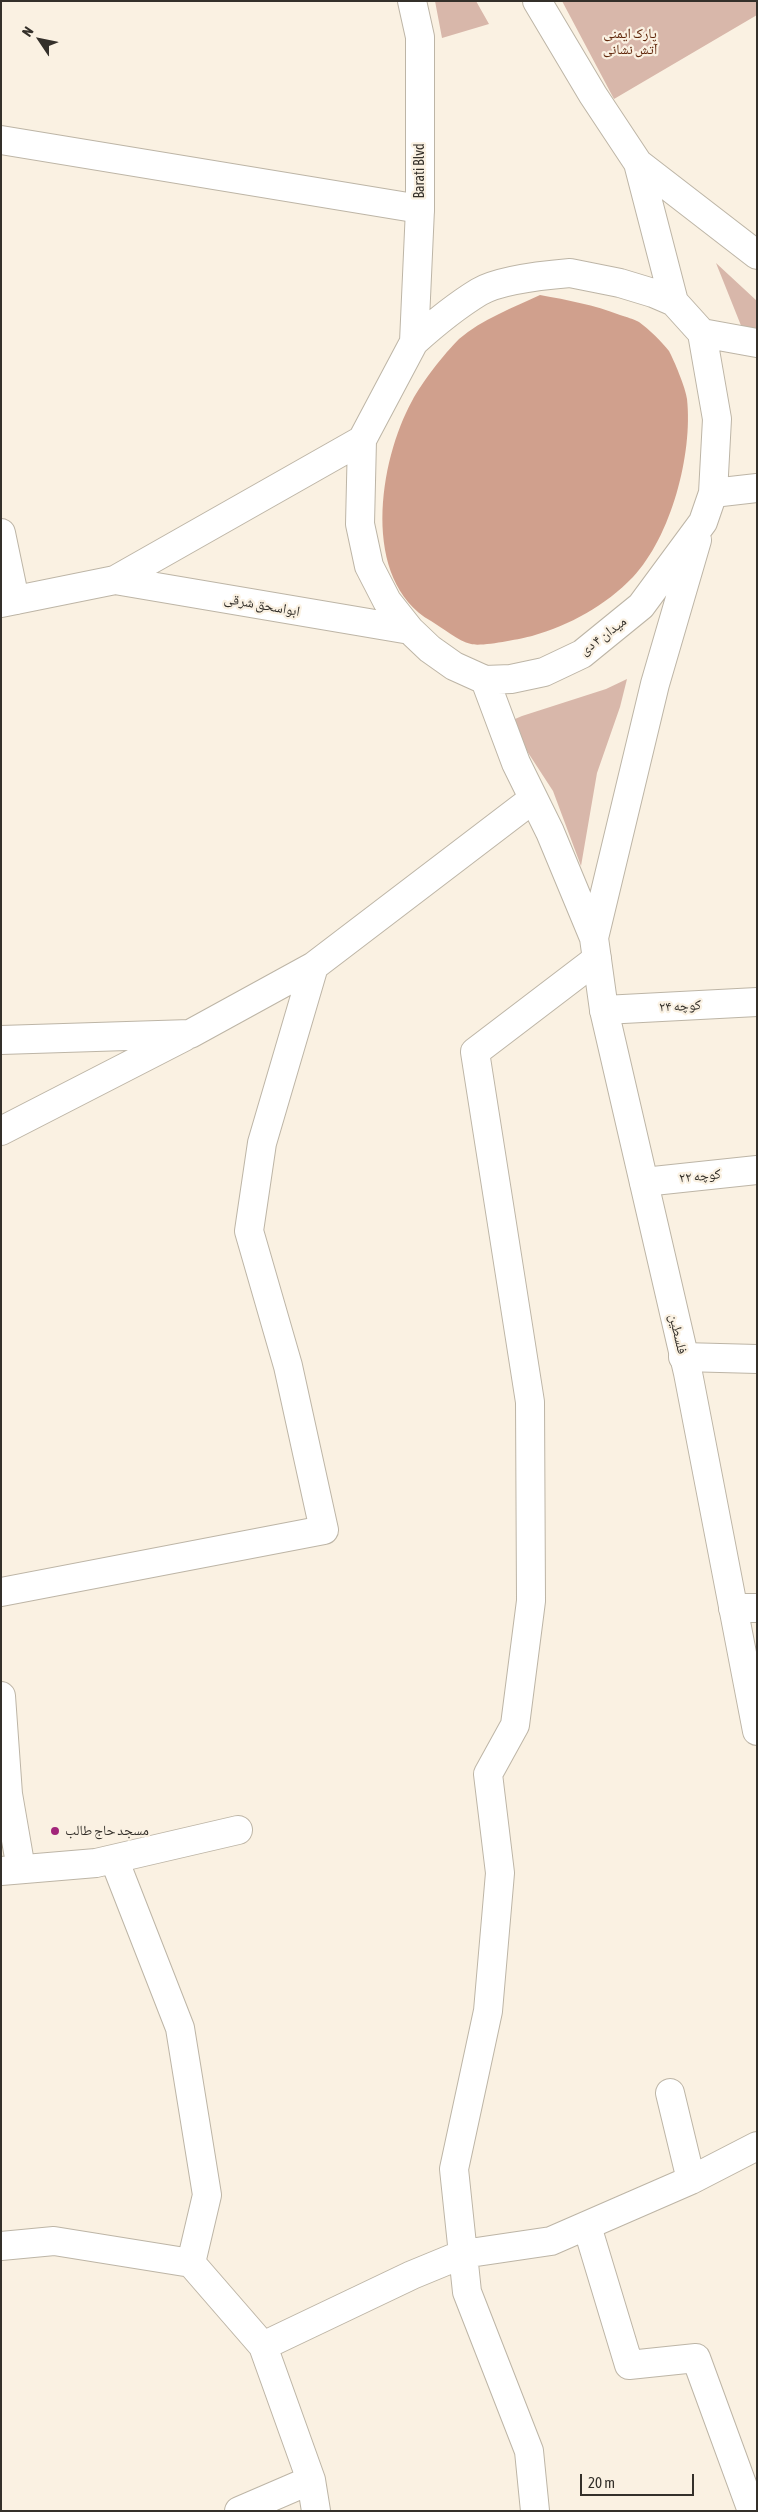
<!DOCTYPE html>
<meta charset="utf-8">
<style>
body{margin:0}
#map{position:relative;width:758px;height:2512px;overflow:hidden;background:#faf1e2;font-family:"Asap Condensed",sans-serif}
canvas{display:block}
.frame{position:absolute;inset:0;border:2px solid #34302a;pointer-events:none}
.north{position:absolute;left:15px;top:15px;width:50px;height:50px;-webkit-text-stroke:4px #faf1e2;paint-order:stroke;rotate:304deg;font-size:14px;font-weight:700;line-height:20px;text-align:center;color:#34302a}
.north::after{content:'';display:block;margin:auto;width:18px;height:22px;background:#34302a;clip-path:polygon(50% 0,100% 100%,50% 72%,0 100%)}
.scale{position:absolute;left:580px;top:2474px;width:114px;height:22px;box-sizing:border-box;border:2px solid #34302a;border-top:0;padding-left:6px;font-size:15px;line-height:18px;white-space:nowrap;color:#34302a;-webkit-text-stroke:4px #faf1e2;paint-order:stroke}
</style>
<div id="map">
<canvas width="758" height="2512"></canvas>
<div class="frame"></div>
<div class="north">N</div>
<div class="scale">20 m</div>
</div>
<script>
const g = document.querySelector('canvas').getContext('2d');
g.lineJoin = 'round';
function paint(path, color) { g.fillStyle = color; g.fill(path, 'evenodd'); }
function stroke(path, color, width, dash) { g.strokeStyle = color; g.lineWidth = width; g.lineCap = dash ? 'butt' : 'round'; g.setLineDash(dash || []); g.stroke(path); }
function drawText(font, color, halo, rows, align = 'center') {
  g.font = font + ' "Asap Condensed","Noto Naskh Arabic",sans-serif'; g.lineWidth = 4.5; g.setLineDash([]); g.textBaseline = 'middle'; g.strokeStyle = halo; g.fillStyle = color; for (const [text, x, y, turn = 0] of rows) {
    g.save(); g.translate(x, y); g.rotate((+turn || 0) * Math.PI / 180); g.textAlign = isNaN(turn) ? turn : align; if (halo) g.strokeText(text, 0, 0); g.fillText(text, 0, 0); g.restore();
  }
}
paint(new Path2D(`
 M435,1H476L489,24L442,38Z
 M562,1H757V15L614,99Z
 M716,263L757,301V331L742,328Z
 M627,679L620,707L597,773L581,866L553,791L512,728L515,719L522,716L606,689Z`), '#d8b7aa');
paint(new Path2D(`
 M540,295C568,300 594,305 620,315C626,317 634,319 639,322C649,329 662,342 669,351C674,360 686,389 687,399C693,454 671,537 633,577C605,606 570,625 532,636C520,639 481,647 471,644C458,641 443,628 431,621C360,580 379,461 412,401C422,382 444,354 459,339C482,319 513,308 540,295Z`), '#d0a08d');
const minor = new Path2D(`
 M1,140L420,209
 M1,533L15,600
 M604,1010L757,1002
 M1,1040L190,1034L314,966L533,799
 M1,1131L184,1037
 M644,1182L757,1170
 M683,1357L757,1359
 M1,1592L324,1530L288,1366L249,1231L262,1143L314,966
 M733,1608H757
 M1,1696L8,1794L21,1869
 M114,1859L180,2028L207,2195L191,2263L263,2346L311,2480
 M1,1871L96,1863L238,1830
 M670,2093L691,2180
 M587,2226L629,2365L696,2358L752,2511
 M1,2246L54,2241L191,2263
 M263,2346L412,2275L463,2254L551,2241L691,2180L757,2146
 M239,2511L311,2480L316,2511
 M535,2511L529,2451L467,2292L454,2169L488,2011L500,1873L488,1774L515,1725L531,1601L530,1402L475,1052L597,959`);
const secondary = new Path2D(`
 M412,1L420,37V209L414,342
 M537,1L593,95L638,163L674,302
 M638,163L757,255
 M570,273L620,283L653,293L674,302L702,333L717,419L713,493L703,522L641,606L582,654L544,672L511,679L485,680L454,666L430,649L410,630L387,601L369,566L360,524L362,440L414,342C434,324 456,306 479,292C499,280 546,275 570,273Z
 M702,333L757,343
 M713,493L757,488
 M115,580L410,630
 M1,603L115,580L362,440
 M485,680L516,763L550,832L594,938L604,1010L688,1373L757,1731
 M594,938L655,684L697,540`);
stroke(minor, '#bdb5a6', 30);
stroke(secondary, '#bdb5a6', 30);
stroke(minor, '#fff', 28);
stroke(secondary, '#fff', 28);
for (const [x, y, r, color] of [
 [55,1831,5,"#a2257a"]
]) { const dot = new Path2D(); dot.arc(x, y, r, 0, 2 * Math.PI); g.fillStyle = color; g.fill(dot); stroke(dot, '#faf1e2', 2); }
drawText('14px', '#60260a', '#faf1e2', [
 ["پارک ایمنی",630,34],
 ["آتش نشانی",630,50]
]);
drawText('14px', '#34302a', '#faf1e2', [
 ["Barati Blvd",420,171,-90],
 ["ابواسحق شرقی",262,605,10],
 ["میدان ۴ دی",603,636,-37],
 ["کوچه ۲۴",680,1006,-3],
 ["کوچه ۲۲",700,1176,-6],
 ["فلسطین",678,1334,77]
]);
drawText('14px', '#34302a', '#faf1e2', [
 ["مسجد حاج طالب",65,1831]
], 'left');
</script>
